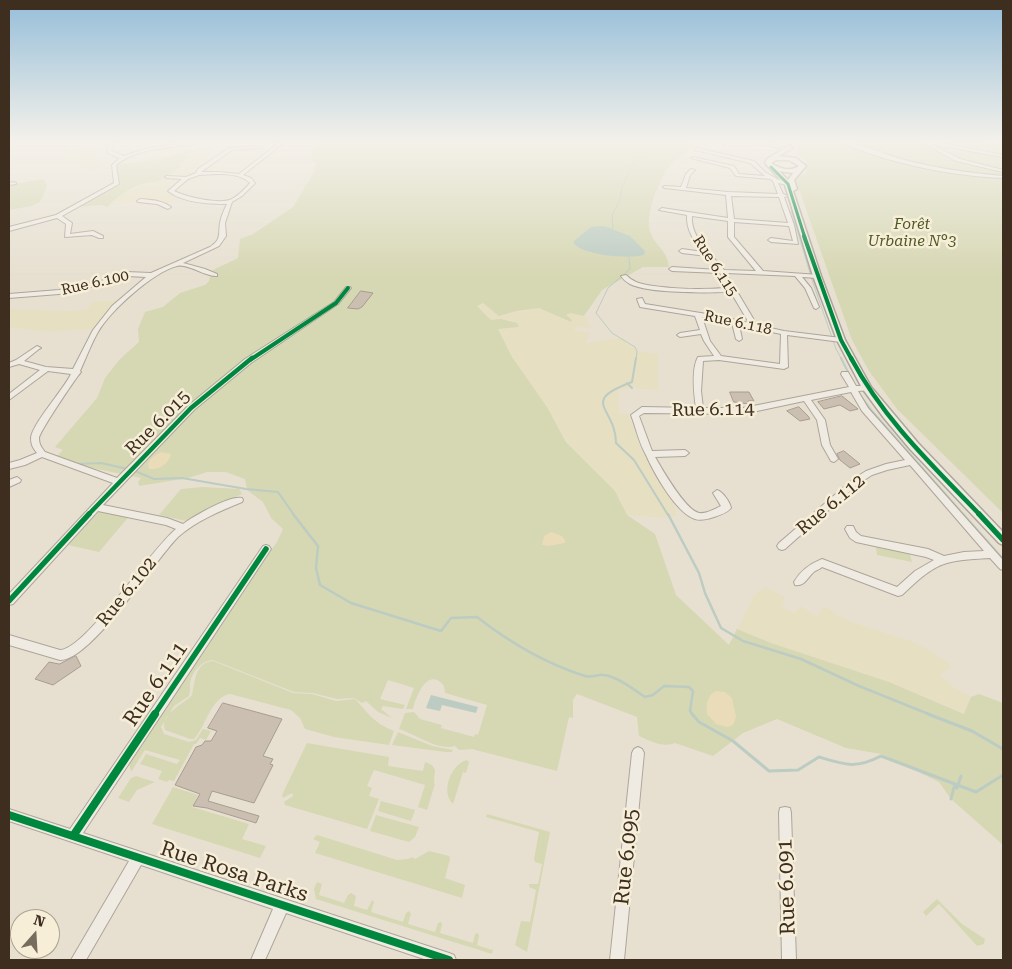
<!DOCTYPE html>
<meta charset="utf-8">
<style>
body{margin:0}
#map{position:relative;width:1012px;height:969px;overflow:hidden;background:#e7e0d1;font-family:"Roboto Serif",serif}
canvas{display:block}
.frame{position:absolute;inset:0;border:10px solid #3d2e20;pointer-events:none}
.north{position:absolute;left:10px;top:909px;width:50px;height:50px;box-sizing:border-box;background:#f7eed8;border:1px solid #ada18e;border-radius:50%;rotate:19deg;font-size:14px;font-weight:700;line-height:20px;text-align:center;color:#3d2e20}
.north::after{content:'';display:block;margin:auto;width:18px;height:22px;background:#786c5e;clip-path:polygon(50% 0,100% 100%,50% 72%,0 100%)}
</style>
<div id="map">
<canvas width="1012" height="969"></canvas>
<div class="frame"></div>
<div class="north">N</div>
</div>
<script>
const g = document.querySelector('canvas').getContext('2d');
g.lineJoin = 'round';
function paint(path, color) { g.fillStyle = color; g.fill(path, 'evenodd'); }
function stroke(path, color, width, dash) { g.strokeStyle = color; g.lineWidth = width; g.lineCap = dash ? 'butt' : 'round'; g.setLineDash(dash || []); g.stroke(path); }
function drawText(font, color, halo, rows, align = 'center') {
  g.font = font + ' "Roboto Serif",serif'; g.lineWidth = 5; g.setLineDash([]); g.textBaseline = 'middle'; g.strokeStyle = halo; g.fillStyle = color; for (const [text, x, y, turn = 0] of rows) {
    g.save(); g.translate(x, y); g.rotate((+turn || 0) * Math.PI / 180); g.textAlign = isNaN(turn) ? turn : align; if (halo) g.strokeText(text, 0, 0); g.fillText(text, 0, 0); g.restore();
  }
}
paint(new Path2D(`
 M110,144L107,153L97,155L94,159L103,162L105,166L95,170L88,171L83,167L78,162L80,159L78,155H65L67,152L73,150Z
 M206,145L216,149L208,157L210,165L217,166L205,178L176,185L169,189L184,196L169,203L147,200L110,205L109,202L115,197L179,169L182,166L179,164L191,158L186,155L187,153L196,151L194,149Z
 M93,301H117L94,329L49,332L9,327V309L74,311L87,309Z
 M483,303L499,316L539,308L558,315V317L570,322L572,320L566,316L569,313L584,316L588,318V324L592,328L576,327L573,330L590,333L586,343L622,338L638,351L658,354V390L632,388L618,391L619,413L628,414L641,446L674,502L676,516L665,518L627,515L615,491L567,442L547,407L512,357L498,329L519,327L515,322L508,320H491L477,305Z
 M765,587L785,597L782,607L794,613L801,606L818,617L823,606L833,611L836,615L852,622L916,643L950,663L951,667L940,675L953,687L971,697L965,714L889,682L771,643L737,629L754,596Z`), '#e6dfc2');
paint(new Path2D(`
 M322,141H695L696,147C689,151 679,156 673,162C660,176 643,216 651,234C656,247 667,249 669,267H643L602,290L584,316L570,313L566,315L572,320L571,322L539,308L517,311L499,316L483,303L477,306L491,320L501,319L517,323L519,327L498,329L512,357L547,407L566,442L615,491L627,515L655,534L676,595L729,645L737,629L771,643L889,682L964,714L971,697L979,694L1003,703V845L951,799L939,782L881,754L846,748L777,719L743,733L713,756L675,743C663,748 650,741 639,736L637,717L577,694L573,700V718L569,717L557,771L472,749L459,750L455,746C438,751 415,734 399,729L405,713L414,712L420,719L442,725L441,728L474,737L475,734L478,735L487,705L445,693L444,686C428,666 416,696 413,709H406L414,688L388,680L380,699L405,705L403,709L383,706L381,709L392,718L378,712L366,701L362,703L354,698L337,699L313,693L294,692L213,660C202,660 191,673 190,684C190,689 190,692 189,696L174,706L161,727L164,734L189,742L196,740L203,729L211,731L206,740L200,738L196,744H194L174,781L169,780L167,782L158,779L162,771L140,764L146,754L177,764L180,760L145,750L131,772L129,763L247,583L277,542L283,529L271,518L263,502L247,490L245,479L226,472H207L188,478L139,486L138,482L141,478L82,466L57,456L63,450L55,447L97,398L105,378L120,359L139,342L138,329L145,312L163,307L180,293L205,285L209,281L211,271L238,258L240,239L253,234L293,207L314,172L316,163L311,160L314,149Z
 M798,141H1003V513L897,409L869,371L852,340L796,181L799,176L806,173L807,161L796,153Z
 M194,149L196,151L187,153L186,155L191,157L179,164L182,166L157,182C144,179 112,198 108,207L100,205L79,207L117,183L114,165L156,160Z
 M43,179L47,186L40,202L31,206L9,210V185Z
 M203,487L239,489L242,494L186,521L159,515L181,489Z
 M102,509L131,514L99,552L68,545Z
 M876,547L910,554L912,562L877,555Z
 M213,661L293,693L312,694L336,701L355,699C369,714 374,723 394,731L389,745L334,737L305,729L300,718L291,710L230,694C211,697 206,726 194,739H190L165,730C159,714 184,704 192,695C195,682 195,662 213,661Z
 M398,732L432,746L453,750L452,752H446L392,745Z
 M307,743L389,757L388,766L423,771L425,762L432,765L435,770L434,783L435,784L427,810L418,807L425,785L374,770L367,786L372,788L369,796L379,799L367,829L285,805L284,802L293,796L292,793L283,798L282,795Z
 M467,760L469,762L466,773L463,772L453,804C440,792 451,764 467,760Z
 M136,776L155,782L137,790L129,802L118,798L131,778Z
 M173,787L198,795L192,807L249,824L242,839L266,846L260,858L152,824Z
 M381,801L415,810L411,821L378,811Z
 M487,814L550,832L527,952L515,945L521,921L530,922L536,890L529,887V884H538L542,864L535,862L534,859L539,832L486,817Z
 M376,815L419,827L415,837L409,842L370,831Z
 M317,835L397,860L408,859L412,857L415,859L429,851L449,856L450,859L445,878L465,885L462,898L315,853L320,842L313,839Z
 M317,882L322,884L319,895L344,903L348,895L351,893L356,896L354,906L367,910L372,900L374,902L371,912L403,922L406,913L409,911L411,914L408,924L435,932L438,923L441,922L442,924L440,933L473,943L475,934L478,933L479,936L477,945L492,950L493,948L492,954L316,899L314,889Z
 M937,899L962,924L985,939L984,944L977,946L939,904L926,916L923,912Z`), '#d6d7b3');
paint(new Path2D(`
 M161,452L171,454C168,464 161,470 149,469C146,460 154,456 161,452Z
 M551,532L562,536L565,540V543L549,546L542,545L544,536Z
 M716,691L725,692L732,698L736,717L733,725L728,727L716,724L707,714C706,705 707,695 716,691Z`), '#eadcb9');
paint(new Path2D(`
 M604,226L630,236L645,251L644,255C628,259 587,256 574,244V241L591,227Z
 M431,695L478,707L476,713L442,705L440,711L426,708Z`), '#bcccc2');
stroke(new Path2D(`
 M791,211L810,273
 M613,231L612,215L620,200L622,187L633,164L646,147
 M629,257L630,269L608,288L596,313L612,333L635,347L637,351L636,360
 M811,277L836,349L842,360`), '#bcccc2', 1);
stroke(new Path2D(`
 M636,358L632,382C578,402 616,407 616,443L634,460L668,515
 M841,358L848,372
 M627,383L632,388
 M858,392L872,411L964,515
 M76,464L101,463L128,469
 M135,471L154,479L182,478L246,489L278,492L294,515`), '#bcccc2', 2);
stroke(new Path2D(`
 M293,514L318,546L316,568L320,585L351,603L441,631L451,618L477,617C509,642 547,664 585,676C592,678 598,674 604,675C618,677 633,689 645,697L653,695L664,686L689,687L693,691L690,711L693,715
 M668,514L699,573L705,593L721,628L743,641L801,659L859,686L931,715
 M963,514L1003,559`), '#bcccc2', 2.5);
stroke(new Path2D(`
 M692,714L699,722L733,741L769,771L798,770L819,757C845,765 856,769 881,756L976,792L1003,775
 M928,714L972,731L1003,749
 M951,799L954,787L957,788L961,776`), '#bcccc2', 3);
const building = new Path2D(`
 M361,291L373,293L362,307L358,309L348,308Z
 M730,392H749L754,401H748L749,404L734,402Z
 M842,396L858,409L850,411L840,405L824,409L818,402Z
 M799,407L808,416L810,419L800,421L787,411Z
 M844,451L860,464L850,468L840,460L837,454Z
 M76,656L81,666L53,685L35,679L49,662L59,664Z
 M223,703L282,719L263,756L273,759L270,764L273,765L254,803L212,791L208,801L259,816L256,823L207,808L193,806L200,794L175,785L196,747L202,745L205,741H211L217,731L208,728Z`);
paint(building, '#cbbfb2');
stroke(building, '#a89c90', 1);
const minor = new Path2D(`
 M192,141H208C177,150 143,144 116,165L119,184L62,216L72,223L70,234L93,231L103,236V238H99L92,235L65,237L66,224L57,218L9,231V227L56,215L114,183L112,165L120,158L107,153L109,142L113,143L111,151L124,156L144,149Z
 M281,141H286L243,175L251,178L255,183L242,196L232,202L225,223L226,236L219,246L183,263L205,269L217,274V276C205,277 188,263 177,266C153,272 110,311 98,332C91,344 86,358 80,371L81,372C75,379 40,431 39,438C39,444 41,447 45,452L117,478L188,406L245,359L334,302L346,287H350L351,288L338,304L251,363L194,410L103,505L167,518L183,524C194,516 230,495 242,498L243,500L242,502C220,511 196,521 178,537C154,561 91,661 60,660L9,645V635L60,650C85,650 151,549 176,529L166,525L98,511L13,604L9,605V594L113,483L42,457L25,465L9,469V463L20,460L37,453C33,448 31,445 31,438C32,424 64,389 71,374L48,371L9,400V394L40,370L19,364L9,367V363L16,360L37,346L41,348L39,349L24,361L46,367L73,369L93,330L112,306L146,277L127,276L105,284L59,294L9,298V294L59,290L101,281L126,272L151,273L210,247C222,239 218,235 220,223C221,216 224,210 227,204C209,204 183,203 168,191L182,179L167,178L165,177L167,176L186,177L196,173L198,169L229,148L263,146L261,148L232,150L201,172H219L239,174ZM199,175C214,174 238,171 250,183C245,189 239,195 232,199C220,205 186,197 174,191L188,179Z
 M716,141H724L726,143L724,144Z
 M748,141H758L789,149L787,150Z
 M838,141C855,141 883,154 901,159C934,168 968,173 1003,176V178C951,176 886,163 838,141Z
 M920,141H932L1003,155V157L931,144L960,159L1003,170V172L956,161Z
 M978,141H988L1003,145V147Z
 M697,148L754,161L765,172L777,179L790,184L788,185L778,183L783,194L788,196L784,197L794,225L798,244L771,242L768,240L771,238L793,241L789,226L734,222V237L763,271L819,275V277L817,278L802,277L811,288L819,307L816,309L814,308L805,288L795,276L726,273L757,325L784,331L841,338L844,340L841,342L787,335L788,367L784,369L719,360L703,361L701,391L703,408H743L849,387L841,374L842,372H848L856,386H870L871,388L870,390L858,391L868,408L1003,560V570L1000,569L990,558C976,559 961,559 947,563C929,568 915,583 902,595L898,596L822,567C820,569 817,570 815,571C808,576 805,587 795,585L794,582C801,570 810,564 822,559L897,587L915,571L934,560L926,557L856,542L850,538L845,529L847,526H853L856,532L861,536L928,549L944,556L964,552L984,551L910,465L887,470L872,475L858,484L785,549L782,550L779,549L777,546L779,543L852,480L866,471L886,464L905,460L862,411L851,392L811,400L825,420L830,445L838,459L834,462L831,461L822,445L817,420L804,401L743,414L644,413L639,416L652,451L685,450L689,453L685,456L655,457C662,469 685,510 699,513C706,514 715,509 721,506L713,493L717,490C723,492 730,502 731,508C727,513 720,515 714,517C708,519 701,521 695,519C676,513 654,473 646,455C639,443 636,428 631,415L642,407L696,408C694,394 691,369 698,357L714,356L704,341L701,334L680,337L677,335L680,333L700,330L695,316L640,307L637,299L642,298L645,304L719,316L749,323L729,289L728,291L726,292C704,293 648,293 630,284C626,282 623,279 621,276L626,275C629,278 632,280 636,282C655,289 702,290 723,288V278L720,273L672,271L669,269L672,267L718,270L707,256L682,253L679,251L682,249L703,252C694,241 686,230 687,215L659,210L662,208L728,218L726,195L665,188L663,187L665,186L681,187L686,174L691,169L695,170L690,175L686,188L728,192L778,194L773,181L770,179L736,176L730,168L691,158L693,157L734,166L739,174L765,176L750,163L695,150ZM731,196L779,197L788,223L734,219ZM692,216L728,221V237L756,271L724,270C712,254 690,238 692,216ZM702,317L732,323L736,339L739,341L742,339L739,325L781,334L780,364L721,356L710,341Z
 M14,182L16,183V184L9,185V183Z
 M140,199C151,200 162,200 171,207L168,209L157,204L138,202L137,201Z
 M17,477L21,480L20,482L9,487V480Z
 M266,545L269,546L271,549L269,552L83,833L449,953L454,955L456,960H427L286,913L265,960H251L273,909L141,865L86,960H71L129,861L9,821V809L70,829L263,546Z
 M638,747L642,749L644,753L624,960H610L632,753L634,749Z
 M785,807L790,808L791,813L796,960H782L779,813L780,808Z`);
const tertiary = new Path2D(`
 M790,145L792,148L779,156L796,158L806,166L794,180L797,189L793,191L821,276L845,340L871,387L918,443L1003,532V545L999,543L910,449L884,418L862,388L837,340L813,276L785,185L765,163L767,159ZM776,160H789L799,166C790,172 780,169 771,163ZM779,171L793,173L788,180Z`);
stroke(minor, '#ada599', 2);
stroke(tertiary, '#ada599', 3);
paint(minor, '#efebe3');
paint(tertiary, '#efebe3');
stroke(new Path2D(`
 M771,167L788,184L805,238`), '#00873e', 3);
stroke(new Path2D(`
 M804,236L841,340L852,360
 M250,360L336,303L348,288`), '#00873e', 4);
stroke(new Path2D(`
 M851,358C884,420 932,465 980,515
 M88,515L191,408L252,358`), '#00873e', 4.5);
stroke(new Path2D(`
 M979,514L1003,540
 M9,601L89,514
 M154,715L266,549`), '#00873e', 5.5);
stroke(new Path2D(`
 M9,815L449,960
 M73,836L155,714`), '#00873e', 8);
const sky = g.createLinearGradient(0, 0, 0, 277);
sky.addColorStop(0, '#96bed9');
sky.addColorStop(0.51, '#f4f1ea');
sky.addColorStop(1, '#f4f1ea00');
g.fillStyle = sky;
g.fillRect(0, 0, 1012, 277);
drawText('italic 15px', '#4d5a26', '#f7eed8', [
 ["Forêt",912,225],
 ["Urbaine N°3",912,242]
]);
drawText('15px', '#3d2e20', '#f7eed8', [
 ["Rue 6.115",715,266,57],
 ["Rue 6.100",95,283,-13],
 ["Rue 6.118",738,323,12]
]);
drawText('18px', '#3d2e20', '#f7eed8', [
 ["Rue 6.114",713,410,-1],
 ["Rue 6.015",158,423,-45],
 ["Rue 6.112",831,505,-40],
 ["Rue 6.102",127,592,-51]
]);
drawText('21px', '#3d2e20', '#f7eed8', [
 ["Rue 6.111",156,684,-56],
 ["Rue 6.095",627,857,-84],
 ["Rue Rosa Parks",234,872,18],
 ["Rue 6.091",787,887,-92]
]);
</script>
